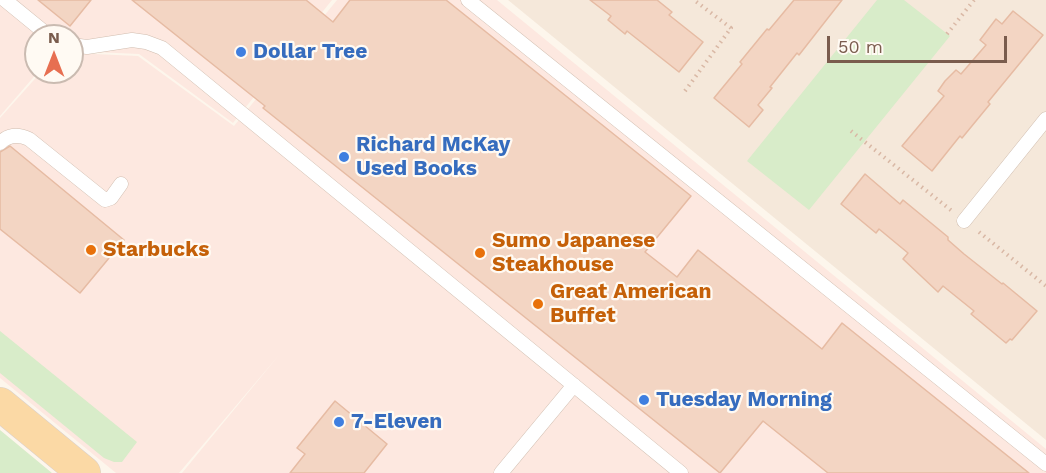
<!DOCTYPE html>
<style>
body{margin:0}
#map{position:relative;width:1046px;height:473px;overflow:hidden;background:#fdf6ec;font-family:"Work Sans",sans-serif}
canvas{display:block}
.north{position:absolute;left:24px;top:24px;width:60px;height:60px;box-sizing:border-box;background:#fffaf3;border:2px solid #cabbb1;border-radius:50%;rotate:0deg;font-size:16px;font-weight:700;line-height:24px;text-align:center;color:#7a5c4d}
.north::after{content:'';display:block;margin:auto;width:21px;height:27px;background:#e76f51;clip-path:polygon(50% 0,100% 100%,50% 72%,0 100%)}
.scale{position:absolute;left:827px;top:36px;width:180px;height:27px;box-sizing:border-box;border:3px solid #7a5c4d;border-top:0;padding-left:8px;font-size:18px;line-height:21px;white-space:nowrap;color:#7a5c4d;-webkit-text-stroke:4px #fffaf3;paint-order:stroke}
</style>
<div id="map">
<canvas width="1046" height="473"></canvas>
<div class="north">N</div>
<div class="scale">50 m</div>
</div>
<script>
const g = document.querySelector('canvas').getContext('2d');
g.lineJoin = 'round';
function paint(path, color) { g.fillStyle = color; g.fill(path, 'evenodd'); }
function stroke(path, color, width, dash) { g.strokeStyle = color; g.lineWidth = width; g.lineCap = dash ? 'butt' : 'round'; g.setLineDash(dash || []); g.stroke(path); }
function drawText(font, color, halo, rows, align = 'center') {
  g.font = font + ' "Work Sans",sans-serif'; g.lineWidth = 4.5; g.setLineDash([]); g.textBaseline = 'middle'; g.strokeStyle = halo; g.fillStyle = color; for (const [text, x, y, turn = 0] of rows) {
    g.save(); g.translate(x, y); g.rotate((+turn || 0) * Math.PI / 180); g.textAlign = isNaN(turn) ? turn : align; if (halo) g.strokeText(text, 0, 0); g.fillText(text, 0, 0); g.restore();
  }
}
paint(new Path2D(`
 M508,0H1046V440Z`), '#f5e8da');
paint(new Path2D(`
 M0,0H332L233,123L139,54L72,51V36H36V72H38L0,116Z
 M337,0H497L1046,449V473H182L279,355L179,473H116L0,378V118L41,72H72V53L138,56L234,126Z`), '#fde8e0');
paint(new Path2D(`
 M877,0H904L950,36L809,210L747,161Z
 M0,331L137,442L122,462H114L104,458L0,373Z
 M0,430L52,473H0Z`), '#d8ecc9');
const building = new Path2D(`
 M38,0H91L70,26Z
 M132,0H306L333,22L350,0H446L691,196L645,252L677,277L698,250L822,349L842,323L1029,473H828L763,421L720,473L263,108L265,106Z
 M590,0H657L672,12L669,15L703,42L679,72L627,31L625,34L608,20L611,16Z
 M794,0H842L799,55L797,53L770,87L772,88L758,105L763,110L749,127L714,98L742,64L740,62L767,29L769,30Z
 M1013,11L1043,35L988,102L990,104L962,138L960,136L932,171L902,146L944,96L938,91L945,81L956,70L961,74L986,45L980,40L996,19L1002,24Z
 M10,146L124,240L80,293L0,229V152Z
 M865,174L900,204L903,200L948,237V240L964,254L1002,284L1003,283L1037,311L1012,340L1010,339L1006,343L971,314L974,311L943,286L938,292L903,259L908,253L879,229L876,233L841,204Z
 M335,401L387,444L364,473H290L305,454L297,448Z`);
paint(building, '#f3d5c3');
stroke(building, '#e6bba3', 1.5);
const service = new Path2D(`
 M5,0L49,36
 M468,0L1046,464
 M72,45L87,47L132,40L146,42L162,48L681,473
 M0,143C8,135 18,134 29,139L105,200L111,198L121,184
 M964,221L1046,119
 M501,473L574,385`);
const primary = new Path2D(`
 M0,404L84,473`);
stroke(service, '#d1beb0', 15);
stroke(primary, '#dad1cd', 34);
stroke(new Path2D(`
 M947,34L974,0
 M685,91L731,28L694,0
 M851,131L952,211
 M979,232L1046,286`), '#d9b8a5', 4, [1.5, 4.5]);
stroke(service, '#fff', 14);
stroke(primary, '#fbd9a5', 33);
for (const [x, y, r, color] of [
 [241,52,6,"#3f7fe0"],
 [344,157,6,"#3f7fe0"],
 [91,250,6,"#e8710a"],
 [480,253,6,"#e8710a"],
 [538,304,6,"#e8710a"],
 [644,400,6,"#3f7fe0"],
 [339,422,6,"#3f7fe0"]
]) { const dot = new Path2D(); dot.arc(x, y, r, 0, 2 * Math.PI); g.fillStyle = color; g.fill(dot); stroke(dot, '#fffaf3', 2); }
drawText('bold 21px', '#366cbe', '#fffaf3', [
 ["Dollar Tree",253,52],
 ["Richard McKay",356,145],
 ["Used Books",356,169],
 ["Tuesday Morning",656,400],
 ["7-Eleven",351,422]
], 'left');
drawText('bold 21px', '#c56008', '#fffaf3', [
 ["Sumo Japanese",492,241],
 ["Steakhouse",492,265],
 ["Starbucks",103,250],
 ["Great American",550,292],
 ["Buffet",550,316]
], 'left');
</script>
